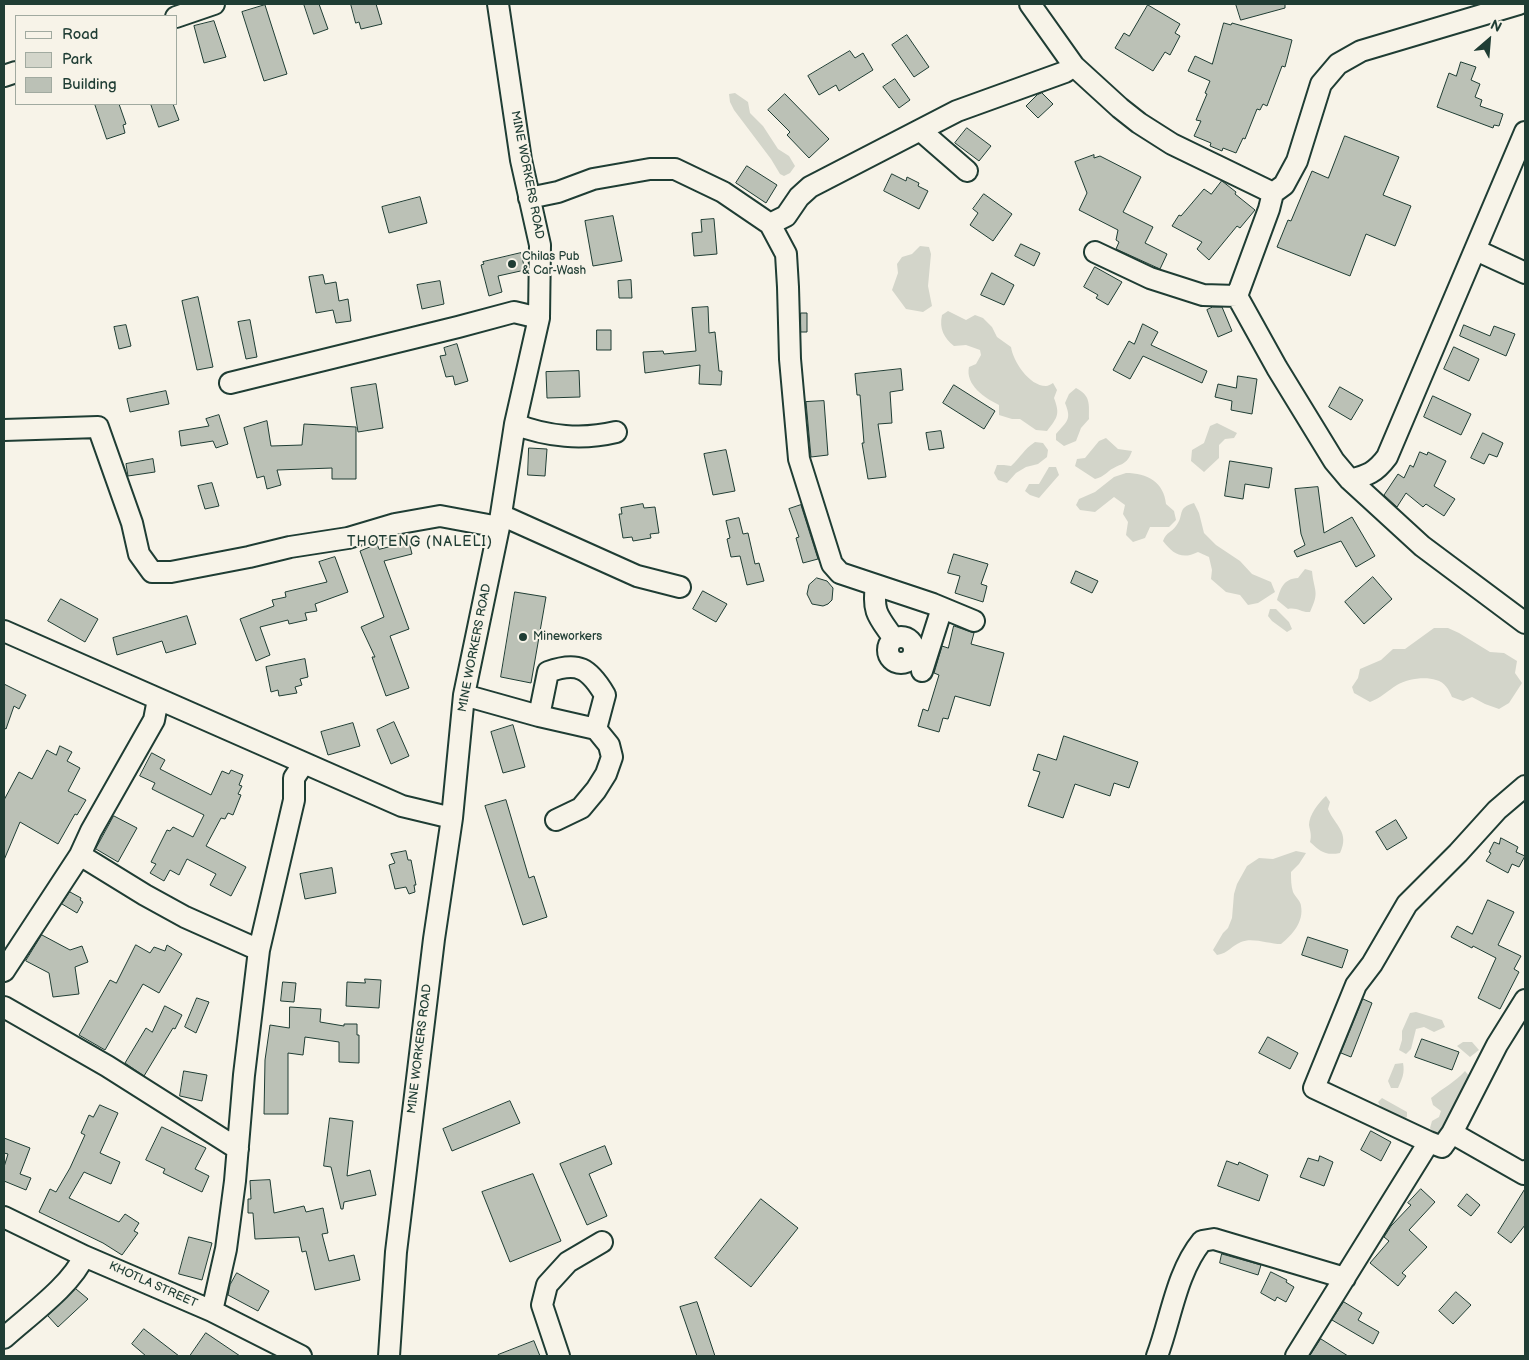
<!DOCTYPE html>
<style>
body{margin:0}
#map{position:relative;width:1529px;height:1360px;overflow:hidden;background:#f7f3e8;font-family:"Balsamiq Sans",sans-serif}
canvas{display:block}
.frame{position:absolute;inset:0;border:5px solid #1f3d34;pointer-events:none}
.legend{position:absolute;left:15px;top:15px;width:162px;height:90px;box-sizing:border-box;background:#f7f3e8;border:1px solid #a1aaa0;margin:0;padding:6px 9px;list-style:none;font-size:15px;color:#1f3d34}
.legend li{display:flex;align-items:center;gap:10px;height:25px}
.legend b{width:25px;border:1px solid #a1aaa0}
.north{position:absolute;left:1464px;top:15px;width:50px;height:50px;-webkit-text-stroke:4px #f7f3e8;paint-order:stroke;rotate:27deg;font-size:14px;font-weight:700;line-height:20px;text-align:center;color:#1f3d34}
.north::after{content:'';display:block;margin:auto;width:18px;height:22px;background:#1f3d34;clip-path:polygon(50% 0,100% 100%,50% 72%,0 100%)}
</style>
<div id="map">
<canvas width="1529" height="1360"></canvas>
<div class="frame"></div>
<ul class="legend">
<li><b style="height:6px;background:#f7f3e8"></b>Road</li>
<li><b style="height:14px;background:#d3d5ca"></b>Park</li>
<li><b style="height:14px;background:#bbc1b6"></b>Building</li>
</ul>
<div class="north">N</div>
</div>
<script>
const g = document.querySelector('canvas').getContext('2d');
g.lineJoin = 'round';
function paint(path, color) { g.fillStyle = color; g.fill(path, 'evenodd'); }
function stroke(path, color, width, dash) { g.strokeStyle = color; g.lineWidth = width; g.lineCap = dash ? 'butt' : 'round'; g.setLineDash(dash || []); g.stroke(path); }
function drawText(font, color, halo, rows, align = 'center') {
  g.font = font + ' "Balsamiq Sans",sans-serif'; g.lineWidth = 4; g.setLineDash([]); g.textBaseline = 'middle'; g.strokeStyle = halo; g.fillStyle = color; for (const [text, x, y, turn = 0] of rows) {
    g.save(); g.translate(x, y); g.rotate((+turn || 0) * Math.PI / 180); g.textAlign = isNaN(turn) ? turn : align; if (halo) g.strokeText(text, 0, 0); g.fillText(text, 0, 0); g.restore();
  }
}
paint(new Path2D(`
 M735,93L748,102L750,113L763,126L778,149L789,156L795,166L790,173L784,176L780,174L771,159L734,110L730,102L729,94Z
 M920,246L929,247L931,254L928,286L932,306L923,312L906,309L892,290L898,273L897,264L902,257L912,254Z
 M948,311L966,320L975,315L983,318L992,327L997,337L1011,347C1013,361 1029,386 1046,386C1048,386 1051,384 1053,383L1057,390L1054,398C1060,414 1058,417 1047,431L1036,430L1020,419H1012L999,415V405C985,398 965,385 969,367L976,364L981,355L980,350L966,345L954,346C944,338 939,329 942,315Z
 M1076,388C1091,396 1089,404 1089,419L1081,428L1076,441L1064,446L1056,440V434C1067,421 1072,420 1065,403L1069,394Z
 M1217,423L1237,433L1234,438L1225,439L1219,445V458L1204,472L1191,461L1192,450L1204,443L1210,426Z
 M1106,438L1118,449L1132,451C1127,466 1120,463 1109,471C1104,475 1102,477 1095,479L1075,466L1077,459L1085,458L1099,441Z
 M1035,442L1043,443L1048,450L1047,457L1038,464L1026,467L1016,473L1007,483L998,480L994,473L997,465H1004L1011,466C1021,457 1023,450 1035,442Z
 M1049,467H1056L1059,475L1039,498L1030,495L1025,491L1029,484H1039Z
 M1126,473C1147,473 1164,482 1166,504L1174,511L1176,520L1169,527H1150L1145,538L1133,542L1126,535L1128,522L1123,514L1125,505L1114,497L1095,512L1080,510L1076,505L1079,499L1095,492L1114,477Z
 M1194,503L1199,513L1204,533L1216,545L1240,561L1252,574L1271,582L1275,592L1258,603L1248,605L1240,595L1226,592L1211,579L1212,570L1209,557L1198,552C1182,560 1173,554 1163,541C1167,531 1171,533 1176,526C1185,515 1176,508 1194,503Z
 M1305,569L1312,571C1314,592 1320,591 1310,612C1302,613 1297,607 1288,609L1277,600C1281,588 1283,579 1298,578Z
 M1270,609H1276L1289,622L1292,629L1287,632L1272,621L1268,616Z
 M1434,628H1448L1459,633L1490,652L1504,653L1517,661L1515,673L1522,683L1509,703L1499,709L1485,704L1472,697L1463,701L1452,697C1449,690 1445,682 1436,680C1425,676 1407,679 1397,685C1387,691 1381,698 1370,702L1354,693L1352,687L1358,678L1360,669L1381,660L1393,649H1405Z
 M1326,796L1330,802L1328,809C1335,826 1350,832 1340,853C1325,856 1320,851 1310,842C1312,835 1310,831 1309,825C1309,815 1319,802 1326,796Z
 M1296,851L1306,853L1299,864L1291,872C1291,879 1291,886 1293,892C1295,897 1301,901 1301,906C1304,922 1292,935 1281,944C1269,944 1252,937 1241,942C1231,946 1229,953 1217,955L1213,950L1223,933L1228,928L1232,918L1234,894L1237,884L1247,866L1259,858L1273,859Z
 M1416,1012L1442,1020L1445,1027L1434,1032L1424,1027L1416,1029L1411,1049L1406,1054L1399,1050L1402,1040V1031L1410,1013Z
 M1463,1042H1472L1479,1050L1470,1057L1457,1046Z
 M1403,1063C1405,1073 1402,1079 1398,1088H1391L1388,1081L1395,1064Z
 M1465,1071L1471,1078L1467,1088L1459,1095L1450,1118L1439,1135H1435L1430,1128L1432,1121L1439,1117L1441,1111L1433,1105L1431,1098C1443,1088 1455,1082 1465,1071Z
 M1382,1098L1407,1112V1117L1401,1120L1385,1114L1378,1102Z`), '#d3d5ca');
const building = new Path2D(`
 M304,4H319L328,29L314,34Z
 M351,4H376L382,24L361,29L359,22L356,23Z
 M1236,4H1285V8L1241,20Z
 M265,5L287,74L264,81L242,12Z
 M1148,5L1180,24L1175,33L1180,36L1170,55L1165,52L1153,71L1115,48L1124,33L1129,36Z
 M214,21L226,57L204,63L194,26Z
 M1224,23L1231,25L1232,23L1292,40L1285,67L1282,66L1267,106L1263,104L1260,110L1257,109L1245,139L1243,138L1236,153L1223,148L1222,151L1210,146L1211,143L1194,136L1201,121L1196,120L1207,94L1205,93L1210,81L1188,71L1195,56L1212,64Z
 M907,35L929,67L914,77L892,45Z
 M850,51L855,58L863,53L873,70L839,91L836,85L819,95L808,76Z
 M1461,62L1476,67L1471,80L1480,84L1475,97L1482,100L1480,106L1503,114L1499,126L1494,125L1493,128L1437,107L1449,73L1456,76Z
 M895,79L910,100L899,108L883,87Z
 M1042,93L1053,104L1038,118L1026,106L1037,95Z
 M785,94L829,139L809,158L787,135L790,132L768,110Z
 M95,104H119L126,124L123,125L125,133L107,139Z
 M151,104H173L179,120L159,127Z
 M967,128L991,146L979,161L955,143Z
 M1345,136L1399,157L1383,195L1411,206L1395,246L1366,234L1350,276L1277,247L1288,220L1291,221L1312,171L1328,178Z
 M1094,155V158L1100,156L1141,177L1123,212L1153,227L1145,243L1167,254L1160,269L1116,249L1119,242L1116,240L1118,230L1079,210L1087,193L1075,162Z
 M747,166L777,185L766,203L736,183Z
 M892,174L906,181L907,177L919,183L918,186L928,191L919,209L884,191Z
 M1222,181L1236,192L1235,194L1255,210L1240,228L1237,226L1209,260L1197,249L1202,242L1172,226L1179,215L1181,216L1204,189L1211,194Z
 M984,194L1012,214L993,241L970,225L978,213L973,209Z
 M420,197L427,223L389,233L382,207Z
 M613,216L622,261L593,266L585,221Z
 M714,219L717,254L694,256L692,233L702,232L701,220Z
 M1021,244L1040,253L1034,266L1015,256Z
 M521,253L525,270L498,276L502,292L489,296L481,265L484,264L483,262Z
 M1095,267L1122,282L1108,305L1096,298L1098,295L1084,287Z
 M992,273L1014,285L1004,305L981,295Z
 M323,275L325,284L336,282L339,301L348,299L351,321L336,323L333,310L316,313L309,277Z
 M631,280L632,298H619L618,281Z
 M440,281L444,304L422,309L417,285Z
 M198,297L213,367L197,370L182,301Z
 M708,307L709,333L715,332L719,371H722L721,385L699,384L700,365L645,373L643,352L663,351L664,354L696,351L692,308Z
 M1213,307H1222L1232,331L1218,337L1207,310Z
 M801,313H807V332H801Z
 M250,320L257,357L246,359L238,322Z
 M1143,324L1158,332L1151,345L1207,371L1202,383L1143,356L1130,379L1113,370L1129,341L1134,344Z
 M126,325L131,346L119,349L114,327Z
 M1464,325L1490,336L1494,326L1515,334L1506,356L1460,336Z
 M597,330H611V350H597Z
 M457,344L468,381L455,385L453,376L446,377L440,356L446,355L444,348Z
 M1454,347L1479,359L1469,381L1444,369Z
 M901,369L903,390L890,392L892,423L878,424L886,477L868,479L862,443H864L860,395H857L855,374Z
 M579,371L580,397L547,398L546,372Z
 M1238,376L1257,379L1252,414L1231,410L1232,401L1215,397L1218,384L1236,388Z
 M376,384L383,428L358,432L351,388Z
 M954,385L995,411L984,429L943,403Z
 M1340,387L1363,400L1351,420L1329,407Z
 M166,391L169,404L130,412L127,399Z
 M1433,396L1471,414L1461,435L1424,417Z
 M824,401L828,455L811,457L806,402Z
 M219,415L228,444L216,448L213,441L181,446L179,431L209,426L206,419Z
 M267,421L271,446L302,445L304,424L356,427V479H332V468L277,470L281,485L267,489L264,476L257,478L244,428Z
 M941,431L944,448L929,450L926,433Z
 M1483,433L1503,443L1497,457L1489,454L1484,464L1471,458Z
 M529,448L547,449L545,476L528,475Z
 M726,450L735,491L713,495L704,454Z
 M1420,452L1427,455L1428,452L1446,461L1434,486L1455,499L1444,516L1426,504L1423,507L1406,493L1397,507L1384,495L1398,474L1404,478L1410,465L1413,467Z
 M153,459L155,472L128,476L126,464Z
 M1230,461L1272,468L1269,488L1245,484L1243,499L1225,496Z
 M212,483L219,506L205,509L198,486Z
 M1318,487L1324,533L1352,517L1375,556L1356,567L1341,541L1297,557L1294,551L1305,545L1301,534L1295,489Z
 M643,504L644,508L655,507L659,533L650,534L651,538L633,541L632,537L623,538L619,514H622L621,508Z
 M801,505L818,559L803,563L796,538L799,537L789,509Z
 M739,518L743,534L748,533L755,564L759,563L764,581L747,585L740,556L731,557L727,539L730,538L726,521Z
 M409,542L412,554L384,561L409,629L390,636L409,688L386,696L372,657H375L361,627L384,617L360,551L377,544L379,549Z
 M954,554L988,564L981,584L987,586L983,602L955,593L960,576L948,573Z
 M335,557L348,592L315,604L317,611L305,613L307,620L289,624L288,620L260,627L270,655L256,661L240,619L274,606L272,600L286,597L285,592L327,582L319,562Z
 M1076,571L1098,581L1092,593L1071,583Z
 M1373,577L1392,599L1364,624L1345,602Z
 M817,578L827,581L833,588L832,600L828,604L823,606L812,604L807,594L809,585Z
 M703,591L727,604L716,622L693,609Z
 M515,592L546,597L531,683L501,677Z
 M61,599L98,619L85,642L48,621Z
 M187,616L196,644L166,653L162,641L117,655L113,638Z
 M954,626L974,633L971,644L1004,653L990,706L955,696L948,719L943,718L939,732L918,726L923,709L928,711L939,675L934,673L942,646L948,648Z
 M305,659L308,677L300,679L302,685L295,687L297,693L279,696L278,690L271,692L266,667Z
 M4,684L26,695L19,709L14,706L6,729L4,728Z
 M394,722L409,756L391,764L377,730Z
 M353,723L360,746L328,755L321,732Z
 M513,725L525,767L503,773L491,732Z
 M1064,736L1138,762L1129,788L1114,783L1110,796L1075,784L1063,818L1028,806L1040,772L1033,770L1038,754L1056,760Z
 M60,746L72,752L67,761L80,768L68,791L86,800L77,815L75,814L58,844L20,822L4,860V800L19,772L32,779L47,750L56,755Z
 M152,753L165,760L160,769L211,795L222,771L229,774L231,770L243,775L239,785L242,786L238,794L241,795L233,815L228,813L225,819L221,818L206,846L246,867L231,896L210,885L216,874L187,859L179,875L170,870L164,881L150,873L156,864L151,862L167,830L170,831L173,827L193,837L204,815L152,789L155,783L140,776Z
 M506,800L529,878L534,876L547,917L523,925L485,806Z
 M114,816L137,828L118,862L96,849Z
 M1396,820L1407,838L1387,850L1376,832Z
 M1501,838L1518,847L1516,852L1525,856L1519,867L1512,864L1508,873L1486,861L1491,853L1489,852L1494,842L1499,844Z
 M406,851L408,860H411L416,885H414L415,892L409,894L406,887L395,889L389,865L395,863L391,854Z
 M332,868L336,893L305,899L300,874Z
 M70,892L81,898L80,900L83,902L77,913L62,904Z
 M1488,900L1514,912L1498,945L1521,956L1514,969L1519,972L1500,1009L1478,998L1496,958L1473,946L1472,948L1451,937L1457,926L1472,934Z
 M42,935L70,950L82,946L88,962L75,967L79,994L53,997L49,973L26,961Z
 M1308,937L1348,950L1342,968L1302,955Z
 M136,945L150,953L154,947L165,951L167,945L182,954L159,993L143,984L105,1050L79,1035L110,980L116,983Z
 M365,979L381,980L379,1008L346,1006L347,982L365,983Z
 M283,982L296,983L294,1002L281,1001Z
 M197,998L209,1002L196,1033L185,1027Z
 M1363,999L1372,1003L1351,1057L1341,1053Z
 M165,1006L182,1015L175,1029L173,1028L144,1076L125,1063L146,1028L152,1032Z
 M290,1007L321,1009L320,1022L344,1026V1024H357V1035H359V1063L339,1062V1042L305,1037L303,1055L288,1053V1114H264L265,1060L270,1025L289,1028Z
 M1268,1037L1298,1053L1290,1069L1259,1053Z
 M1422,1039L1459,1052L1452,1070L1415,1057Z
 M184,1071L207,1075L202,1101L180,1096Z
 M510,1101L520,1123L452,1151L443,1129Z
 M100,1105L118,1113L100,1153L120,1162L111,1184L84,1172L69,1198L119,1222L125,1214L139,1223L134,1231L138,1233L122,1255L103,1243L39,1212L50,1189L56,1192L70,1168L85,1135L81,1133L89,1115L93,1117Z
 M330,1118L353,1121L347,1176L370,1170L376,1195L344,1202L343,1209H341L331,1167L324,1166Z
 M162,1127L206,1148L195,1169L209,1176L202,1192L163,1173L165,1169L146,1160Z
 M1371,1131L1391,1142L1381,1161L1361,1150Z
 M4,1138L30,1148L20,1174L31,1178L26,1190L4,1181V1167L8,1154L4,1153Z
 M605,1146L612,1164L589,1174L607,1216L587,1225L560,1164Z
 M1320,1156L1333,1162L1324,1186L1300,1177L1308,1158L1318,1161Z
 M1227,1161L1238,1165L1239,1162L1268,1175L1259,1201L1218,1186Z
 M533,1174L561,1241L510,1262L482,1192Z
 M270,1180L274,1213L304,1206L306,1212L323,1208L328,1233L322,1234L329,1261L354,1255L360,1280L315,1290L306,1251L302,1252L299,1237L255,1239L253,1213H248V1199H251L250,1181Z
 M1421,1189L1435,1202L1409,1230L1427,1247L1402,1273L1406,1276L1398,1286L1370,1263L1389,1241L1384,1237L1391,1226L1411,1205L1408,1203Z
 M1525,1189V1225L1511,1243L1498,1233Z
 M1467,1194L1480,1205L1471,1216L1458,1206Z
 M761,1199L798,1228L751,1287L715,1258Z
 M189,1237L212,1243L202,1280L179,1274Z
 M1222,1254L1261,1265L1258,1275L1220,1263Z
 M1271,1272L1287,1280L1286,1282L1294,1287L1286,1302L1277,1297L1275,1301L1261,1293Z
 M237,1273L269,1291L258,1311L228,1295L230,1285Z
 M76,1289L88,1299L58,1327L48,1316Z
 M1456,1292L1471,1305L1453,1324L1439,1311Z
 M697,1302L715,1356H697L680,1307Z
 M1344,1302L1362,1313L1358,1320L1379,1332L1373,1344L1332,1320Z
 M144,1329L179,1356H146L132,1344Z
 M206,1333L240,1356H190Z
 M1321,1339L1348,1356H1310Z
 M534,1341L540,1356H498V1355Z`);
paint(building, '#bbc1b6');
stroke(building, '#1f3d34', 1);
const minor = new Path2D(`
 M1030,4L1074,66L1120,108L1139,123L1172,144L1273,193
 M1519,4L1361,51L1338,64L1321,84L1297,161L1284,185L1273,193L1269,209L1237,296L1277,368L1334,461L1350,480L1422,546L1525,623
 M176,17L214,4
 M4,76L16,72
 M921,131L967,171
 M529,198L558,192L593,179L650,169H675L723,192L770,224L786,254L788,287L790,359L799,459L832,564L840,573L933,604L974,621
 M770,224L786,216L799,197L810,187L957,111L1065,72L1074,66
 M1476,250L1525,273
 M1095,252L1150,278L1203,295L1237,296
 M230,383L458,327L514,312L539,318
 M515,424C547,437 583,440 616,432
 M4,430L98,427L132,523L139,554L152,572H171L249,557L290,547L348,538L395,524L440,516L499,527
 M1350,480C1368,475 1375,473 1387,457L1525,132
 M501,515L637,576L680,587
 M876,586C872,613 879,617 894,639
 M4,631L402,806L452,818
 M888 650a13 13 0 1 1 26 0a13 13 0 1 1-26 0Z
 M922,671L942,608
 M464,695L539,716L596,729L609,745L612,757L606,774L596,790L581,808L556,820
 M539,716L548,672C578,661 589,668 605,695L596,729
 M80,855L145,895L185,917L259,950
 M4,971L80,855L91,831L154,720L158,699
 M4,1007L107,1066L238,1149
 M1452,1133L1524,1174L1525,1171
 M1429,1142L1442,1147L1452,1133L1497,1045L1525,1000
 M4,1217L84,1256L212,1311L301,1356
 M212,1311L226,1249L235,1181L244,1075L259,950L294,800V778L304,763
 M4,1338C28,1316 72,1285 84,1256
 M389,1356L396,1252L434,939L452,818L464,695L499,527L515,424L539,318L540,245L521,160L498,4
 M559,1356L542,1305L547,1285L568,1262L602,1242
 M1157,1356C1171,1319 1176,1273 1202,1241L1214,1239L1345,1278
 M1296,1356L1429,1142L1314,1088L1356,985L1372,964L1407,904L1458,853L1497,810L1525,786`);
stroke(minor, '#1f3d34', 24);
stroke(minor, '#f7f3e8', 20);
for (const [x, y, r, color] of [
 [512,264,5,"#1f3d34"],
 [523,637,5,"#1f3d34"]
]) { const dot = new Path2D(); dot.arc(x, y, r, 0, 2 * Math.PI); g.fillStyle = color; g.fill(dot); stroke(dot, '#f7f3e8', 2); }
drawText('12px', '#1f3d34', '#f7f3e8', [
 ["MINE WORKERS ROAD",527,175,79],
 ["MINE WORKERS ROAD",475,648,-79],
 ["MINE WORKERS ROAD",420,1049,-83],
 ["KHOTLA STREET",153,1285,24]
]);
drawText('12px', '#1f3d34', '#f7f3e8', [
 ["Chilas Pub",522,257],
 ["& Car-Wash",522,271],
 ["Mineworkers",533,637]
], 'left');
g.letterSpacing = '1px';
drawText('14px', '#1f3d34', '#f7f3e8', [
 ["THOTENG (NALELI)",420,542]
]);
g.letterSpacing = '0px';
</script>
